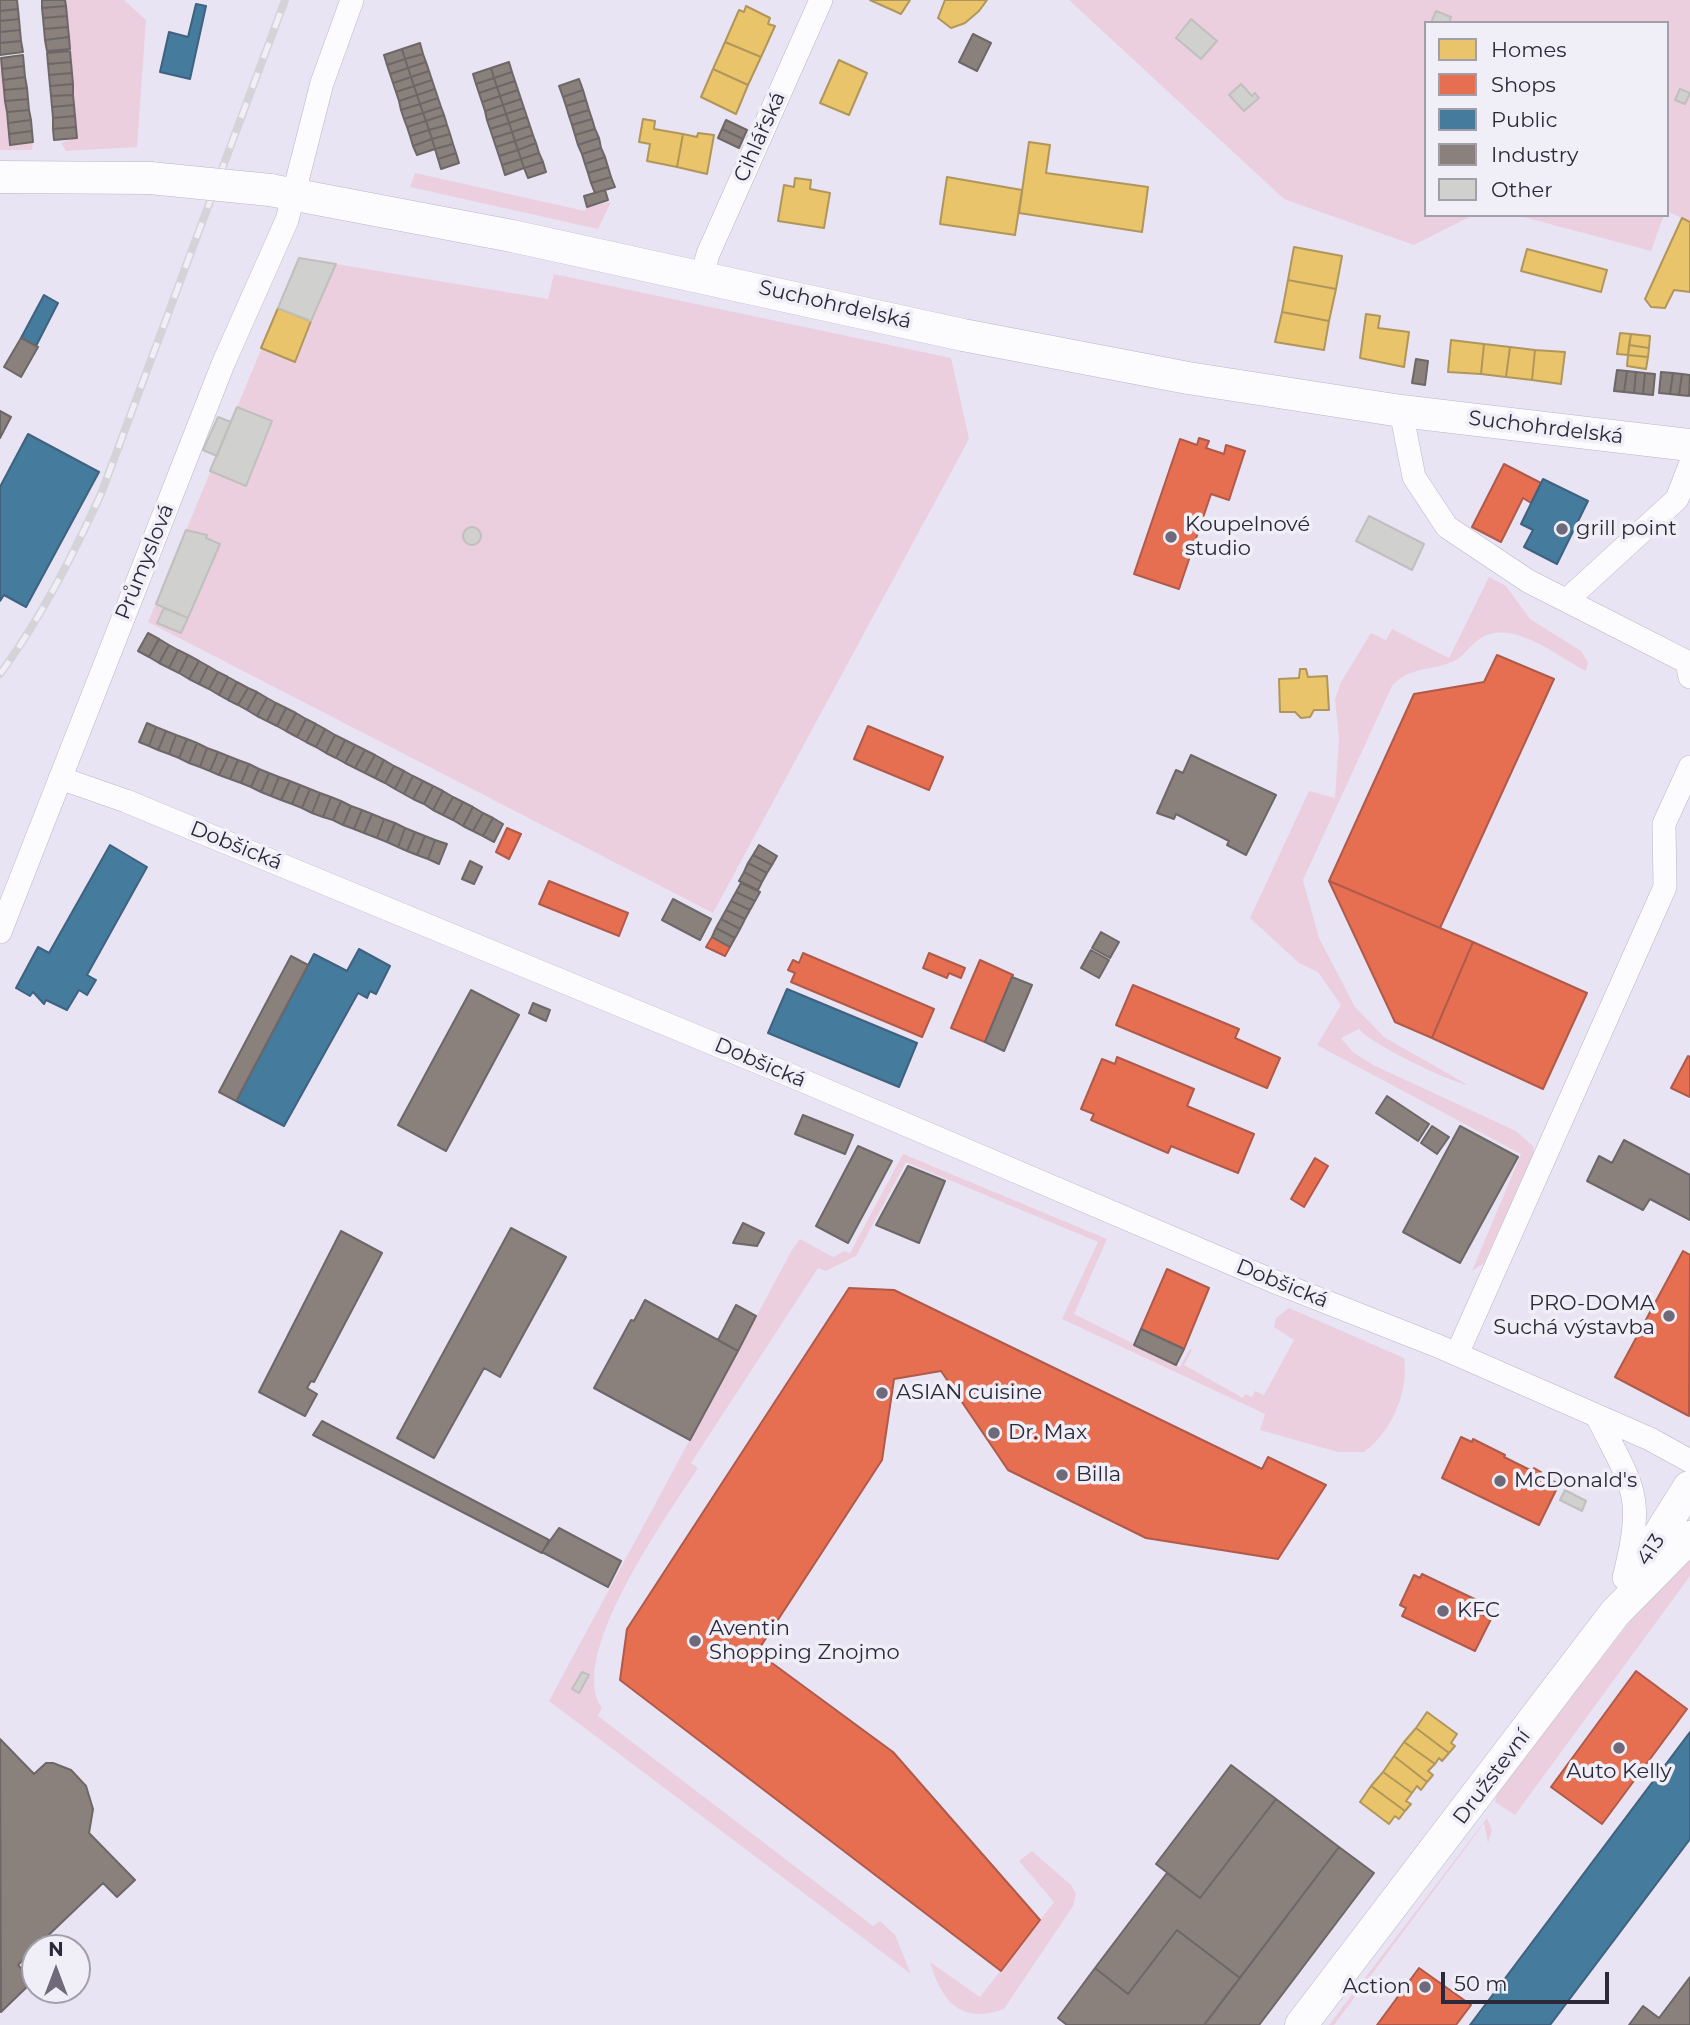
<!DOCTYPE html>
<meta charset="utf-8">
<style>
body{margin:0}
#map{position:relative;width:1690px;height:2025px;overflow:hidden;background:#e8e4f3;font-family:Montserrat,sans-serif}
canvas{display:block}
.legend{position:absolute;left:1424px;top:21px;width:245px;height:196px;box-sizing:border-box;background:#f0eef7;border:2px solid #a29fab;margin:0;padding:9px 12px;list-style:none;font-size:21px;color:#2c2939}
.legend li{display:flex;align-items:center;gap:14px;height:35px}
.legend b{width:35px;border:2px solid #a29fab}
.north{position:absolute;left:21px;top:1934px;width:70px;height:70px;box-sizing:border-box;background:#f0eef7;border:2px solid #a29fab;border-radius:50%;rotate:0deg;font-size:19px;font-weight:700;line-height:28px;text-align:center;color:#2c2939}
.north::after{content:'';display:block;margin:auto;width:24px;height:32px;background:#6e6a7a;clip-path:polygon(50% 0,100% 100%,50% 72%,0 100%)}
.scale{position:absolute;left:1441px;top:1972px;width:168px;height:32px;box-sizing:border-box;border:4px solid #2c2939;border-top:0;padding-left:9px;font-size:21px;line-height:24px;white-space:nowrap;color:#2c2939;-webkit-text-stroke:5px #f0eef7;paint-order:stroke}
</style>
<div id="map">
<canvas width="1690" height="2025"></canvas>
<ul class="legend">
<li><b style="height:19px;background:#e9c46a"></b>Homes</li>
<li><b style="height:19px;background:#e76f51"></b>Shops</li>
<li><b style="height:19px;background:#457b9d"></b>Public</li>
<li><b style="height:19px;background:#8a817c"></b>Industry</li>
<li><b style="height:19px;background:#d0d0ce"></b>Other</li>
</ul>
<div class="north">N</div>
<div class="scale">50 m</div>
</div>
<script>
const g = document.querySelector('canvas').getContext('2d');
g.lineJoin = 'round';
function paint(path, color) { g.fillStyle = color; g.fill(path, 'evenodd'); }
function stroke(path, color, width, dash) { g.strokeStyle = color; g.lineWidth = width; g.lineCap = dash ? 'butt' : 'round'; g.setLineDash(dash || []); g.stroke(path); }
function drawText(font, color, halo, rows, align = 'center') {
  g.font = font + ' Montserrat,sans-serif'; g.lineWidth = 7; g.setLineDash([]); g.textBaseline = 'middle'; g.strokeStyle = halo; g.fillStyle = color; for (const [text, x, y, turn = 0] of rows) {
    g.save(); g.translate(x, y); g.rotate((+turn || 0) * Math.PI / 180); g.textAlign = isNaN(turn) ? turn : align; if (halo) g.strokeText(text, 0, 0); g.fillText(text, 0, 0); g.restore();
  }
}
paint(new Path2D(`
 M65,0H124L146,20L137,147L66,151L61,143L77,137Z
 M1069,0H1690V222L1667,211V23H1426V215H1473L1414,245L1284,199Z
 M0,52L10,145L33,142L32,150H0Z
 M415,173L585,211L587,207L611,202L598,229L410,187Z
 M1516,215H1664L1651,251Z
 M299,258L548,299L554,274L951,358L969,439L713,913L148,622Z
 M1489,577L1506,586L1530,619L1581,651L1588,662L1586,671C1558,657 1513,618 1481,638C1470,645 1464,657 1452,662C1430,671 1408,667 1392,686L1303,880L1319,938L1355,1007L1384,1037L1468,1085C1450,1082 1370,1044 1359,1029L1341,1038L1353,1052L1373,1065L1516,1131L1533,1146L1534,1153L1484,1263L1472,1271L1521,1154L1317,1045L1341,1005L1318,972L1299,963L1250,918L1309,791L1335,798L1339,739L1335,699L1341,682L1371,633L1386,640L1392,629L1449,658Z
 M903,1154L1107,1239L1074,1314L1180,1367L1190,1349L1192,1350L1184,1365L1243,1398L1245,1394L1252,1397L1255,1391L1264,1395L1294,1340L1274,1327L1276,1318L1289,1308L1404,1358C1409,1391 1392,1432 1364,1452H1338L1260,1430L1265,1414L1062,1319L1098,1242L906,1162L856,1256L826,1271L818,1268L691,1463L698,1468C669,1513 565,1657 602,1708L598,1716L873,1926L880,1921L895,1935L911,1974L549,1701L792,1250L800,1239L833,1257L844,1251L850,1253Z
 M1682,1555L1690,1560V1576L1515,1815L1495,1802L1497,1792Z
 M1487,1818L1492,1830L1488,1843L1484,1823L1334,2025H1329Z
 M1032,1851L1071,1885L1076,1894L1073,1906L1004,2009C960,2025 941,2000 930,1962L980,1997L1054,1902L1019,1861Z`), '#ebcfdf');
const homes = new Path2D(`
 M870,0H910L901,14Z
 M945,0H987L979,11L965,23L951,28L938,18Z
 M746,6L770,18L768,24L775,26L761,57L725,42L739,10L744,12Z
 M725,42L761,57L748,85L713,69Z
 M839,60L867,73L849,115L820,103Z
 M713,69L748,85L736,114L701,97Z
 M643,119L655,121L654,129L683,134L677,167L647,161L650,144L639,142Z
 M698,133L714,135L707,174L677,167L683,134L697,137Z
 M1029,142L1050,145L1046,173L1148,187L1142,232L1019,213Z
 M947,177L1022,190L1015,235L940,224Z
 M795,178L811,180L810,189L830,193L824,228L778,221L784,185L794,187Z
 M1682,218L1690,222V292L1674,290L1665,308L1651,307L1645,299Z
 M1294,247L1342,256L1336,289L1288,280Z
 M1527,249L1607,270L1601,292L1521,271Z
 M1288,280L1336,289L1329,321L1282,312Z
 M278,308L311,321L295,362L261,348Z
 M1282,312L1329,321L1324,350L1275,342Z
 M1366,314L1380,316L1378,328L1409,332L1404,367L1360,358Z
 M1620,333L1631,334L1628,355L1617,354Z
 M1631,334L1650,336L1649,348L1629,345Z
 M1451,340L1484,344L1481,374L1448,372Z
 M1484,344L1510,347L1506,377L1481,374Z
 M1629,345L1649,348L1648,357L1628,355Z
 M1510,347L1535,350L1532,380L1506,377Z
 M1535,350L1565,352L1561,384L1532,380Z
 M1628,355L1648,357L1646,369L1627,366Z
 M1300,669H1306L1308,677L1327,676L1329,710H1314L1310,717L1301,718L1295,712H1280L1279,679L1299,678Z
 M1427,1712L1457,1734L1451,1743L1455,1746L1449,1753L1416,1728Z
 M1416,1728L1449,1753L1442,1761L1439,1758L1435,1764L1404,1742Z
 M1404,1742L1435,1764L1428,1771L1433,1775L1427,1782L1394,1756Z
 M1394,1756L1427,1782L1421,1790L1417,1786L1412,1793L1383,1772Z
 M1383,1772L1412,1793L1406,1801L1411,1804L1405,1811L1371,1786Z
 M1371,1786L1405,1811L1399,1819L1395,1816L1389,1824L1360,1802Z`);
paint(homes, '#e9c46a');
stroke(homes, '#b0965b', 2);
const shops = new Path2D(`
 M1199,438L1209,441L1206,448L1224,454L1226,445L1245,451L1229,500L1211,494L1179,589L1134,574L1180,439L1197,445Z
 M1504,464L1541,483L1531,503L1523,498L1501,542L1472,527Z
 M1497,655L1554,679L1440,928L1329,881L1414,694L1484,682Z
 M868,726L943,757L929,790L854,759Z
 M507,828L521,834L509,859L496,852Z
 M549,881L628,913L619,936L539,904Z
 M1329,881L1473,942L1432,1038L1395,1022Z
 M712,937L730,947L725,956L706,947Z
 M1473,942L1587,993L1543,1089L1432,1038Z
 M803,953L934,1009L922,1037L791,982L795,973L788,970L793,960L799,963Z
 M929,953L965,968L961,978L949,973L947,978L923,968Z
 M980,960L1013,975L985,1042L951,1028Z
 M1133,985L1239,1029L1235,1038L1280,1058L1267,1088L1116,1025Z
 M1688,1056L1690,1057V1097L1671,1088Z
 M1117,1057L1194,1089L1187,1106L1254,1134L1238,1173L1171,1146L1168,1153L1091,1120L1094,1114L1081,1109L1102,1059L1115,1064Z
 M1315,1158L1328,1166L1304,1207L1291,1199Z
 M1683,1251L1690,1255L1689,1416L1615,1377Z
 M1167,1269L1209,1288L1184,1349L1141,1329Z
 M849,1288L894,1290L1262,1469L1268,1457L1326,1485L1278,1559L1146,1538L1008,1470L941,1371L894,1379L882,1460L757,1652L893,1752L1040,1920L1001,1971L620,1680L627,1629Z
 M1461,1437L1472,1442L1473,1439L1505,1455L1504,1457L1532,1471L1534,1468L1541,1472L1540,1475L1559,1484L1539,1525L1442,1478Z
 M1422,1574L1485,1604L1480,1613L1491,1619L1475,1651L1402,1616L1406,1608L1400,1605L1414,1575L1420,1578Z
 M1636,1671L1687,1709L1602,1824L1551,1787Z
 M1419,1968L1471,2005L1456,2025H1377Z`);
paint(shops, '#e76f51');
stroke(shops, '#af5a4a', 2);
const public = new Path2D(`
 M196,4L206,6L190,79L160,72L169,32L188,37Z
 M44,295L58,303L36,346L21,338Z
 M28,434L99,472L26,607L4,595L0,601V487Z
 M1543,479L1588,501L1557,564L1524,547L1533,530L1521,524Z
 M110,845L147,867L87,975L96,980L87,995L79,990L67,1010L46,1000L44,1004L33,992L30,996L16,988L38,947L49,953Z
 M359,949L390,966L376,994L370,991L367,998L358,993L284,1126L236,1101L314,954L347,971Z
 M787,989L917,1043L899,1087L768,1033Z
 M1690,1732V1839L1550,2025H1470Z`);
paint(public, '#457b9d');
stroke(public, '#3e627f', 2);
const industry = new Path2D(`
 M0,0H17L18,9L0,11Z
 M42,0H65L66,6L42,8Z
 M66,6L67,16L43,18L42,8Z
 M18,9L19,19L0,21V11Z
 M67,16L68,27L44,29L43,18Z
 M19,19L20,30L0,32V21Z
 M68,27L69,37L45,40L44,29Z
 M20,30L21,41L0,43V32Z
 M973,34L991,43L977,71L959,62Z
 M69,37L70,49L47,51L45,40Z
 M21,41L23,52L0,55V43Z
 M420,43L423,54L405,59L402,49Z
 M402,49L405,59L387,65L384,55Z
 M70,51L71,62L48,64L47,53Z
 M423,54L426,62L408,68L405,59Z
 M23,55L24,66L2,69L1,58Z
 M405,59L408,68L390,74L387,65Z
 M71,62L72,73L49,75L48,64Z
 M426,62L429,71L411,77L408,68Z
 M509,62L512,72L494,78L491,68Z
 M24,66L25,77L3,80L2,69Z
 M408,68L411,77L393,83L390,74Z
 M491,68L494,78L476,84L473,74Z
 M429,71L432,80L414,86L411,77Z
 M512,72L515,81L497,87L494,78Z
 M72,73L73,84L50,86L49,75Z
 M25,77L27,88L4,90L3,80Z
 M411,77L414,86L396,92L393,83Z
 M494,78L497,87L479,93L476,84Z
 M579,79L583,90L563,97L559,86Z
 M432,80L435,89L417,95L414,86Z
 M515,81L518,90L500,96L497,87Z
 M73,84V95L51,96L50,86Z
 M414,86L417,95L399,101L396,92Z
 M497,87L500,96L482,102L479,93Z
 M27,88L28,99L5,101L4,90Z
 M435,89L438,98L420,104L417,95Z
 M518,90L521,99L503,105L500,96Z
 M583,90L586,100L566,106L563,97Z
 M73,95L74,105L52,107L51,96Z
 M417,95L420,104L401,110L399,101Z
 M500,96L503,105L485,111L482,102Z
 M438,98L441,107L423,113L420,104Z
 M28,99L29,110L7,112L5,101Z
 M521,99L524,108L506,114L503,105Z
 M586,100L589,110L569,116L566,106Z
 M420,104L423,113L404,119L401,110Z
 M74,105L75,116L53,118L52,107Z
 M503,105L506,114L487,120L485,111Z
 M441,107L444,115L426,121L423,113Z
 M524,108L527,117L509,123L506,114Z
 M29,110L31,120L8,123L7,112Z
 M589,110L592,119L572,125L569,116Z
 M423,113L426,121L407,127L404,119Z
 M506,114L509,123L490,129L487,120Z
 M444,115L447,125L429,130L426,121Z
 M75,116L76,127L53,129V118Z
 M527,117L530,126L512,132L509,123Z
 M592,119L595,129L575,135L572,125Z
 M31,120L32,131L9,134L8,123Z
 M726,120L747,130L743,139L722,129Z
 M426,121L429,130L410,136L407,127Z
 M509,123L512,132L493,138L490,129Z
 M447,125L450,134L432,139L429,130Z
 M530,126L533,135L515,141L512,132Z
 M76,127L77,138L54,140L53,129Z
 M595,129L599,138L578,145L575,135Z
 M722,129L743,139L739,148L718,138Z
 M429,130L432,139L413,146L410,136Z
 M32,131L33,142L10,145L9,134Z
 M512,132L515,141L496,147L493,138Z
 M450,134L453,144L435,149L432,139Z
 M533,135L536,143L518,150L515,141Z
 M599,138L601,148L582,154L578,145Z
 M432,139L435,149L417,155L413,146Z
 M515,141L518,150L499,156L496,147Z
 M536,143L539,153L521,159L518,150Z
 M453,144L456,153L438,159L435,149Z
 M601,148L605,157L585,164L582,154Z
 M518,150L521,159L502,165L499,156Z
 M456,153L459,163L441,169L438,159Z
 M539,153L543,162L524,168L521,159Z
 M605,157L608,167L588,173L585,164Z
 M521,159L524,168L505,175L502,165Z
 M543,162L546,172L528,178L524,168Z
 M608,167L611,177L591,183L588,173Z
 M611,177L615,187L595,193L591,183Z
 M605,190L608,200L587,207L584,196Z
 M21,338L38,347L21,377L4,367Z
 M1416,359L1428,361L1425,385L1412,383Z
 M1617,370L1627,371L1624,392L1614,391Z
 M1627,371L1636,372L1634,393L1624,392Z
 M1636,372L1645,373L1643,394L1634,393Z
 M1661,372L1673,373L1670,394L1659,393Z
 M1645,373L1655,374L1653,395L1643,394Z
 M1673,373L1682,374L1679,395L1670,394Z
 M1682,374L1690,375L1689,396L1679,395Z
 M0,411L11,417L0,438Z
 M148,633L159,639L149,657L138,651Z
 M159,639L169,645L159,663L149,657Z
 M169,645L178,650L169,668L159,663Z
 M178,650L188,655L179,673L169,668Z
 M188,655L199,661L189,679L179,673Z
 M199,661L208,666L199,684L189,679Z
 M208,666L218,672L209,689L199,684Z
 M218,672L228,677L219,695L209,689Z
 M228,677L237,682L228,700L219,695Z
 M237,682L248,688L238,705L228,700Z
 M248,688L257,692L247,710L238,705Z
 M257,692L267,698L257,716L247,710Z
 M267,698L276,703L267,721L257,716Z
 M276,703L286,708L277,726L267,721Z
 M286,708L296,713L286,731L277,726Z
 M296,713L306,719L297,737L286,731Z
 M306,719L316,724L306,742L297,737Z
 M147,723L156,727L149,746L139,742Z
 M316,724L325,729L316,747L306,742Z
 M156,727L166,731L158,750L149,746Z
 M325,729L335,735L326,753L316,747Z
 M166,731L176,735L169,754L158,750Z
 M176,735L187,739L179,758L169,754Z
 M335,735L345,740L336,758L326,753Z
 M187,739L197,743L189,763L179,758Z
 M345,740L355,745L345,763L336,758Z
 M197,743L207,748L200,767L189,763Z
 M355,745L365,750L355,768L345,763Z
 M207,748L218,752L210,771L200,767Z
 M365,750L375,755L365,773L355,768Z
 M218,752L228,756L219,775L210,771Z
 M375,755L384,760L375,778L365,773Z
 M1191,755L1276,795L1246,855L1227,845L1229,841L1176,814L1174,819L1157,813L1176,770L1183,773Z
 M228,756L238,760L230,779L219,775Z
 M238,760L249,764L241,783L230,779Z
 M384,760L394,766L385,783L375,778Z
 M249,764L259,769L251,787L241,783Z
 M394,766L404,771L395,789L385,783Z
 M259,769L269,773L261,792L251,787Z
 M404,771L413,776L404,794L395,789Z
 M269,773L279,777L271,796L261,792Z
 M413,776L423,781L413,799L404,794Z
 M279,777L290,781L281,800L271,796Z
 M290,781L300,785L292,804L281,800Z
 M423,781L433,786L424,804L413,799Z
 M300,785L310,789L302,808L292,804Z
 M433,786L443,791L433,810L424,804Z
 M310,789L320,793L312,813L302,808Z
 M443,791L453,797L443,815L433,810Z
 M320,793L331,797L323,817L312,813Z
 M331,797L341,801L333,820L323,817Z
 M453,797L463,802L453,820L443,815Z
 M341,801L351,806L343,825L333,820Z
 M463,802L473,807L463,826L453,820Z
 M351,806L362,810L354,829L343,825Z
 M473,807L483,813L473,831L463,826Z
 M362,810L372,814L364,833L354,829Z
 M483,813L493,818L483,836L473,831Z
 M372,814L384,819L377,838L364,833Z
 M493,818L503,824L494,842L483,836Z
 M384,819L395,823L387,842L377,838Z
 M395,823L405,828L398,847L387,842Z
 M405,828L415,832L407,851L398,847Z
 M415,832L425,836L417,855L407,851Z
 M425,836L435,840L428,859L417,855Z
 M435,840L447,844L439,864L428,859Z
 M759,845L777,856L772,865L753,855Z
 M753,855L772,865L767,873L748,863Z
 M470,861L482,867L474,884L462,879Z
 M748,863L767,873L762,882L744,872Z
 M744,872L762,882L758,890L739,881Z
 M741,883L760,892L755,901L736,892Z
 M736,892L755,901L750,910L731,901Z
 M673,899L711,919L700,940L662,920Z
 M731,901L750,910L745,919L726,910Z
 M726,910L745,919L740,929L721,919Z
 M721,919L740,929L735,938L716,928Z
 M716,928L735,938L730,947L712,937Z
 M1101,932L1119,942L1110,958L1092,948Z
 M1091,950L1109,960L1099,978L1081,968Z
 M291,956L308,965L236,1101L219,1092Z
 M1012,977L1032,985L1004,1051L985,1042Z
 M471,990L519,1015L446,1151L398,1125Z
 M533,1003L550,1010L546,1021L529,1013Z
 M1387,1096L1429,1124L1418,1141L1376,1113Z
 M803,1115L853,1135L845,1154L795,1134Z
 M1432,1126L1449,1137L1437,1154L1421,1143Z
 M1460,1126L1518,1157L1460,1263L1403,1232Z
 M1624,1140L1690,1175V1220L1650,1199L1643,1210L1587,1181L1599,1156L1612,1163Z
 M858,1146L892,1161L848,1243L816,1226Z
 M908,1166L945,1181L919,1243L876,1225Z
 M743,1223L764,1233L757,1246L733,1243Z
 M511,1228L566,1257L500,1377L484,1368L434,1458L397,1438Z
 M341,1231L382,1253L314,1382L311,1381L307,1388L317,1394L305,1416L259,1392Z
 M645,1300L738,1351L690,1440L594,1388L631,1320L634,1321Z
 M736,1305L756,1316L738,1351L718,1340Z
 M1141,1329L1184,1349L1176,1365L1134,1345Z
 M322,1421L549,1540L542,1553L313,1435Z
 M559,1528L621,1561L608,1587L542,1552Z
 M0,1739L34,1774L46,1763H53L71,1770L86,1786L93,1809L89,1833L135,1880L117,1897L103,1883L35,1948L18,1965L33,1981L1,2012Z
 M1231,1765L1276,1799L1200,1898L1156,1864Z
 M1276,1799L1339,1847L1240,1978L1177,1930L1128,1994L1095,1968L1167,1873L1200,1898Z
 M1339,1847L1374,1873L1259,2025H1204Z
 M1177,1930L1240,1978L1204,2025H1067L1058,2018L1095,1968L1128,1994Z
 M1690,1977V2025H1629L1643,2006L1659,2018Z`);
paint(industry, '#8a817c');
stroke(industry, '#6e6768', 2);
const building = new Path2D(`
 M1436,11L1451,17L1449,23H1431Z
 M1191,19L1217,41L1201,59L1176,38Z
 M1241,84L1252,96L1255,93L1259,98L1244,111L1229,95Z
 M1680,89L1690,93L1685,104L1675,100Z
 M299,258L336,264L311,321L278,308Z
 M237,407L272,421L246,486L210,471Z
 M218,417L231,422L217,456L203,450Z
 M1369,516L1424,544L1412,570L1356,541Z
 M463 536a9 9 0 1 1 18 0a9 9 0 1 1-18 0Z
 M186,530L207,535L206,538L220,544L188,618L156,604Z
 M164,608L188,618L181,633L157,623Z
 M1565,1490L1586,1501L1582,1511L1560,1500Z
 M582,1672L589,1675L579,1693L572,1689Z`);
paint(building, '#d0d0ce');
stroke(building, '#c0bfbe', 2);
const street = new Path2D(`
 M702,276L708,254L821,0
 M1401,411L1414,477L1447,527L1528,581L1687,662L1690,677
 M1567,600L1677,499L1690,465
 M60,778L126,801L792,1076L1273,1281L1438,1346L1650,1439L1690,1461
 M0,932L223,364L287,220L322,83L352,0
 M1457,1354L1665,887L1664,824L1690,767
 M1597,1416C1634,1490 1645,1494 1624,1578`);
const secondary = new Path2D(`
 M0,177L150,178
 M270,190L512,236L963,335L1188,378L1401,411L1690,445
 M1634,1575L1689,1487
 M1301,2025L1615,1613L1690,1537`);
stroke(street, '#b9b6c5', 24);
stroke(secondary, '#b9b6c5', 33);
stroke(street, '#fcfbfd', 23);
stroke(secondary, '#fcfbfd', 32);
const rail = new Path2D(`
 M0,674C41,618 72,557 101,494L285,0`);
stroke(rail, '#d4d3d8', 8);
stroke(rail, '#f0eef7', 5, [16]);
const secondaryBridge = new Path2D(`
 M150,178L270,190`);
stroke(secondaryBridge, '#b9b6c5', 33, []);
stroke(secondaryBridge, '#fcfbfd', 32);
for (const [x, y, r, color] of [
 [1562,529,7,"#6e6a7a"],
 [1171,537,7,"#6e6a7a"],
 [1669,1316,7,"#6e6a7a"],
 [882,1393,7,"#6e6a7a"],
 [994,1433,7,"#6e6a7a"],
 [1062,1475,7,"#6e6a7a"],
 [1500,1481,7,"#6e6a7a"],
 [1443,1611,7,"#6e6a7a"],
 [695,1641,7,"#6e6a7a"],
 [1619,1748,7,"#6e6a7a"],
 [1425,1987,7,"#6e6a7a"]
]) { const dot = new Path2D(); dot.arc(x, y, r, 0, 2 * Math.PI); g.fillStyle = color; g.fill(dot); stroke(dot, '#f0eef7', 2.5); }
drawText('21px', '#2c2939', '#f0eef7', [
 ["Cihlářská",760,137,-66],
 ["Suchohrdelská",835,305,13],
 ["Suchohrdelská",1546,428,7],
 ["Průmyslová",145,562,-68],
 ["Dobšická",236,846,22],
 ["Dobšická",760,1063,23],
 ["Dobšická",1282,1284,22],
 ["413",1651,1550,-57],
 ["Družstevní",1492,1777,-53]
]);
drawText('21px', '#2c2939', '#f0eef7', [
 ["Koupelnové",1185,525],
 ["studio",1185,549],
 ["grill point",1576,529],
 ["PRO-DOMA",1655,1304,"right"],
 ["Suchá výstavba",1655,1328,"right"],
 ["ASIAN cuisine",896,1393],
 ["Dr. Max",1008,1433],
 ["Billa",1076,1475],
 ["McDonald's",1514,1481],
 ["KFC",1457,1611],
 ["Aventin",709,1629],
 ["Shopping Znojmo",709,1653],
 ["Auto Kelly",1619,1772,"center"],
 ["Action",1411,1987,"right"]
], 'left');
</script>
